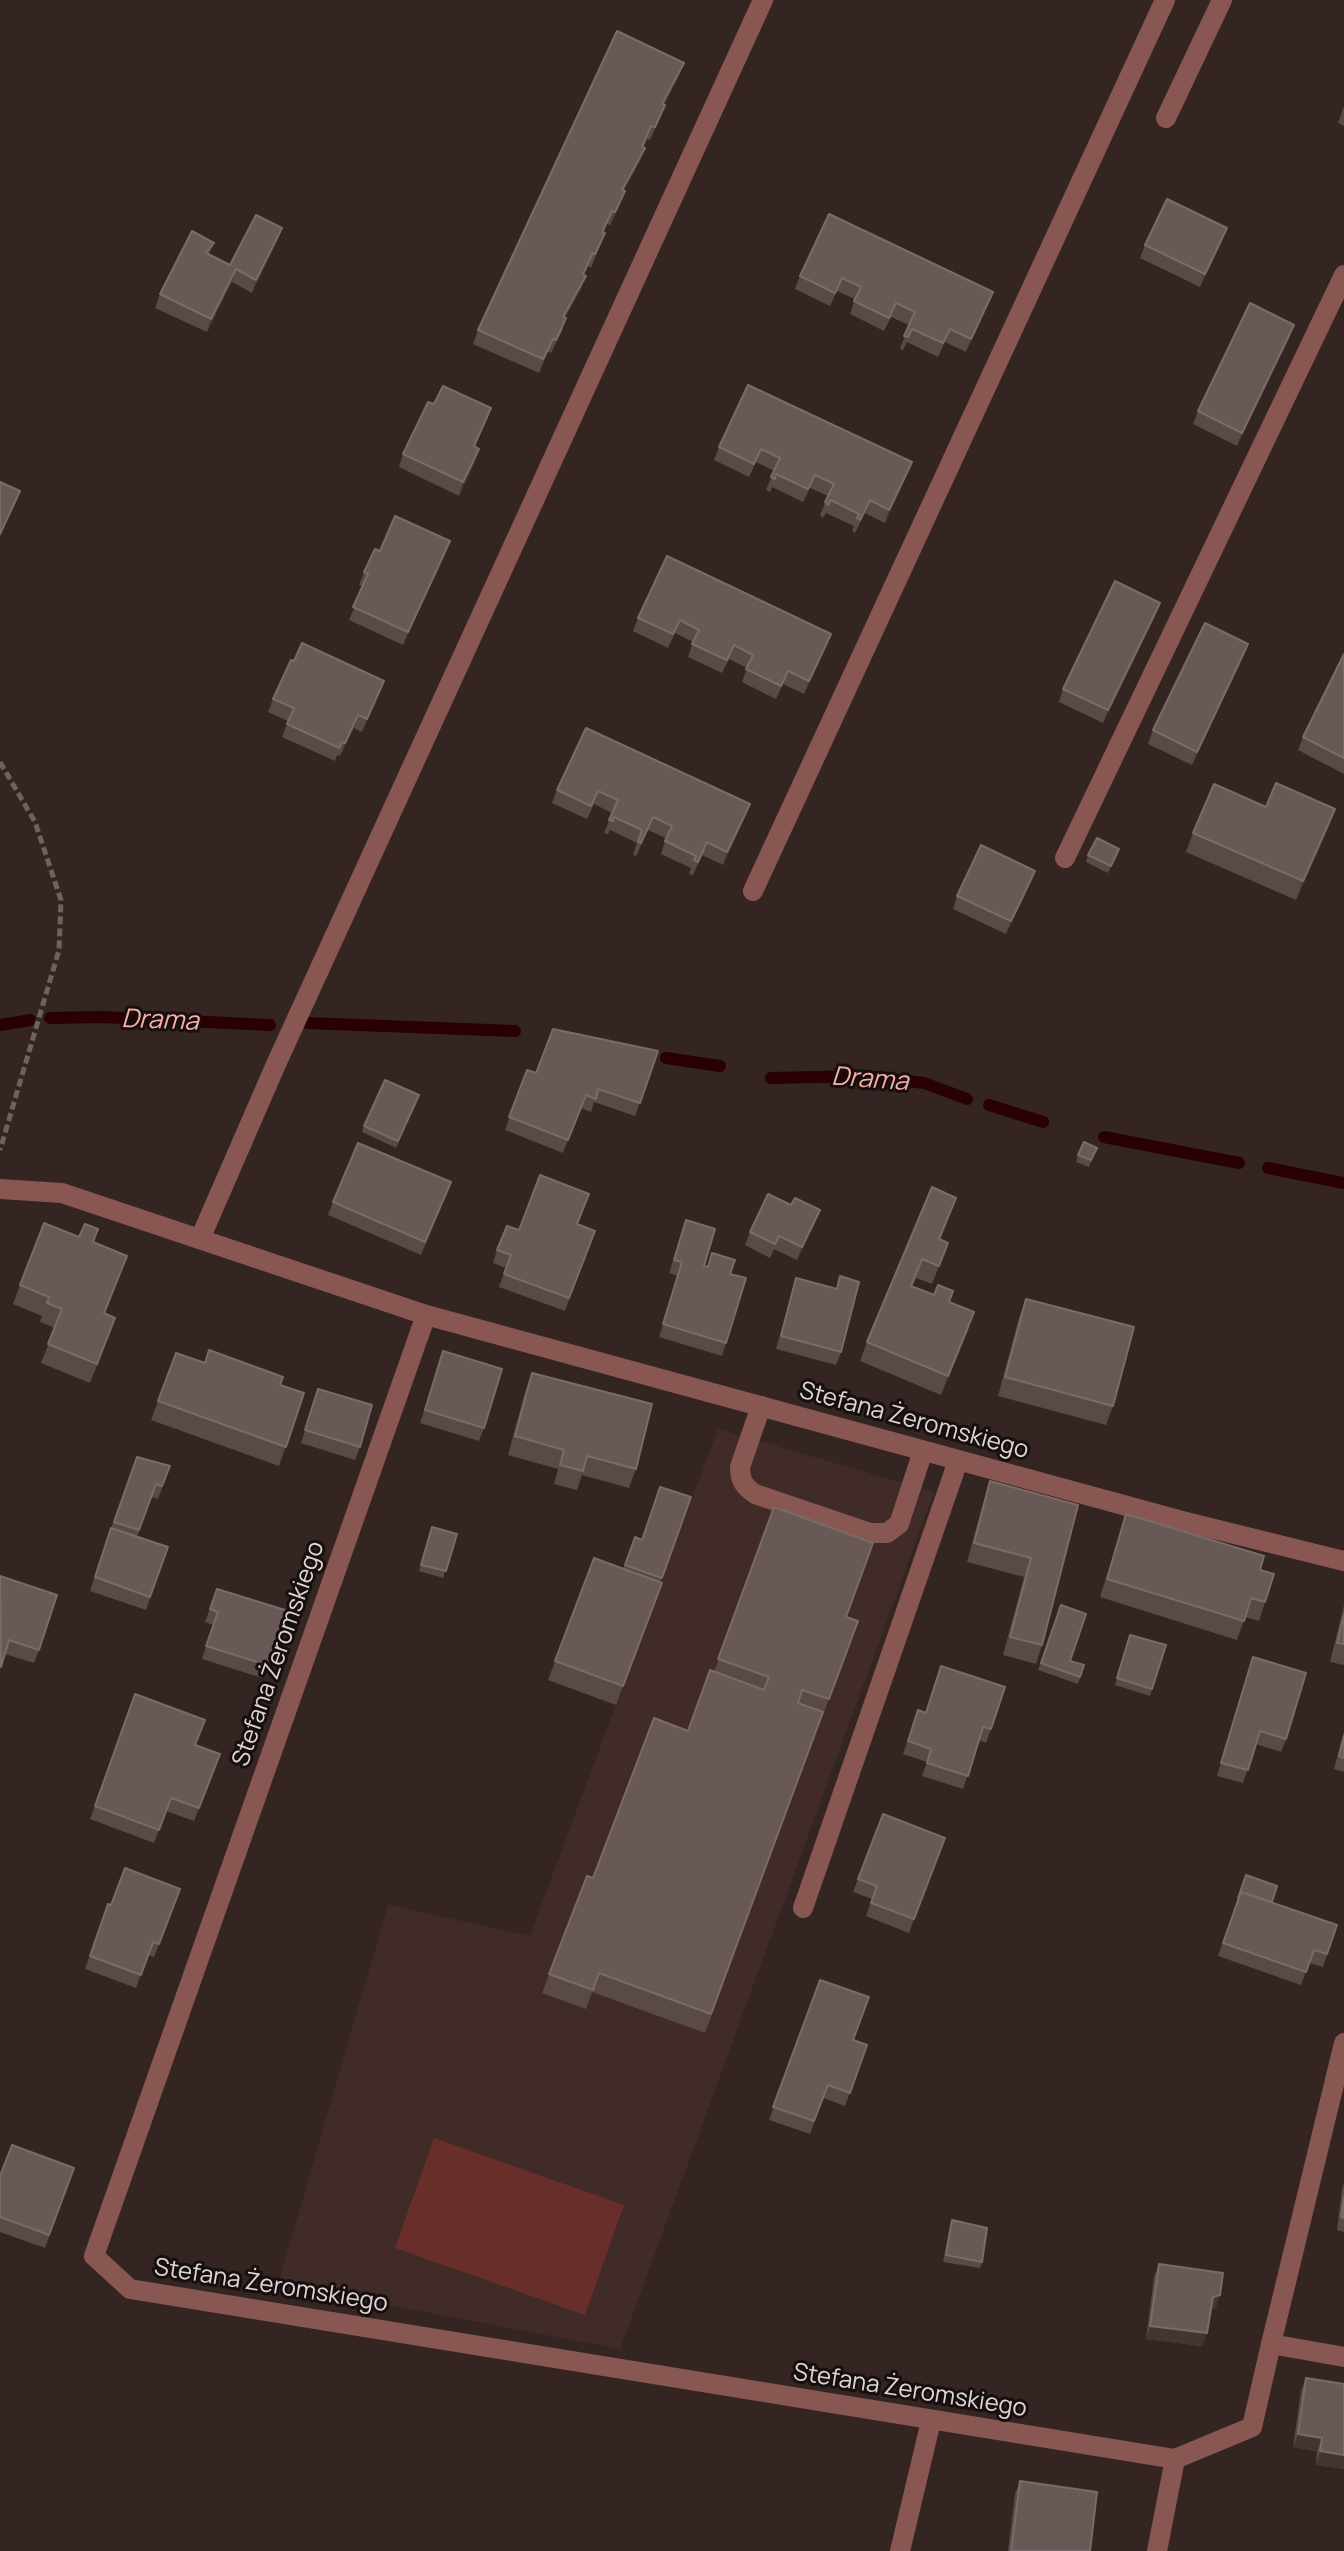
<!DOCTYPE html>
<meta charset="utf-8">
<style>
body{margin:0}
canvas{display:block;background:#342422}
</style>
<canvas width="1344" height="2551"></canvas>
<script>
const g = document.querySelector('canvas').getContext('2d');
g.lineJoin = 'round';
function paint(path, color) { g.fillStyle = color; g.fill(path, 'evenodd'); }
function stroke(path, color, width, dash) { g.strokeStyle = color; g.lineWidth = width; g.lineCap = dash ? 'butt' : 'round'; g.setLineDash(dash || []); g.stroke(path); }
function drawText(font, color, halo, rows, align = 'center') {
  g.font = font + ' Manrope,sans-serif'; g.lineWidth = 6; g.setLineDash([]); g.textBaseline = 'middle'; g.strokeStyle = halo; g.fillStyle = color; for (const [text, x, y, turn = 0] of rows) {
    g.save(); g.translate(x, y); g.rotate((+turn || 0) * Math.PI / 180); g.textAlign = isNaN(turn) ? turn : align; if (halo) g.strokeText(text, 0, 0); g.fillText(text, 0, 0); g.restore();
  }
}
paint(new Path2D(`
 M718,1429L934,1492L620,2349L278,2284L388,1905L530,1936Z`), '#412b28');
paint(new Path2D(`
 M434,2138L624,2205L585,2315L395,2248Z`), '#682e29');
stroke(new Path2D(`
 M50,1018L101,1017L270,1025
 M307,1023L515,1031
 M0,1025L30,1020
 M666,1058L720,1066
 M771,1078L863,1076L924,1083L967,1099
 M989,1105L1043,1122
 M1104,1137L1239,1163
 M1268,1168L1344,1183`), '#290102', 12);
stroke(new Path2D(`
 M0,762L35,822L61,900L59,950L0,1150`), '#6f615f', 5, [8, 4]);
stroke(new Path2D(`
 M1166,118L1222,0
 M1065,858L1344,275
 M753,891L1165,0
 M200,1239L277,1062L763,0
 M761,1406L740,1467C740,1481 744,1486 755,1494L870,1533H887L899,1524L923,1451
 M803,1908L958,1461`), '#885752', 20);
stroke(new Path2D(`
 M0,1189L62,1193L426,1315L1182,1521L1344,1561
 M426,1315L94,2256L130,2289L1175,2459L1252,2427L1271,2344
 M1344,2043L1271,2344L1344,2357
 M900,2551L931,2421
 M1157,2551L1175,2459`), '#885752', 20);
paint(new Path2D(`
 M679,76L664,105L660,118L650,140L647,139L643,147L640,161L624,190L620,204L610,225L607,224L604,232L605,233L600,246L591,268L588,266L584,275L586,276L581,289L565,318L562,331L551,353L548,352L539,373L473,344L478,330Z
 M1344,106V126L1338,123Z
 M829,214L988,305L966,352L945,342L938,357L907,342L903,350L900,349L909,325L891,317L884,331L850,314L855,299L837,291L830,306L795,289L800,276Z
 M282,228L277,241L252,293L232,282L207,332L155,308L160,294L214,243L209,254L230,265Z
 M1227,228L1222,241L1200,287L1140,258L1145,245Z
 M1294,325L1289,338L1237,446L1193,424L1198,411Z
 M748,385L907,475L885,523L865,513L855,533L852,531L854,526L826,513L823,518L820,515L828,496L810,488L803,502L772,487L770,492L766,490L774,471L756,462L749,477L714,460L719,447Z
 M434,404L491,408L475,446V462L459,496L399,467L403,454Z
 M380,551L445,554L403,645L349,620L363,587L359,585L364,572Z
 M667,556L831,634L826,647L804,694L783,684L776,699L742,682L747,668L729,659L722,673L688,657L693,642L675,633L668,648L633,631L638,618Z
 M1160,603L1155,616L1103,723L1059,702L1063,689Z
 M1344,654V774L1298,750L1303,737Z
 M1243,657L1192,765L1148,744L1153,730Z
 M384,681L362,732L354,728L340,756L337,755L335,761L282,737L288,721L268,712L273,699Z
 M586,728L745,817L723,865L702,855L693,875L689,874L691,868L661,854L666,838L648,830L636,856L633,855L637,843L610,830L608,834L604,833L612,813L594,804L587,819L552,803L557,790Z
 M1266,807L1335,809L1328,828L1296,900L1186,852L1193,833Z
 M1119,849L1108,873L1086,862L1088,855Z
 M1035,871L1030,884L1006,934L953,909L957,896Z
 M658,1051L635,1116L594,1102L591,1112L581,1108L563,1153L505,1130L527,1070L536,1073Z
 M417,1101L396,1148L362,1132L364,1126Z
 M1097,1148L1089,1167L1076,1162L1078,1155Z
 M446,1195L421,1255L328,1215L333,1202Z
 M791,1205L820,1210L815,1223L797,1260L774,1249L770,1258L745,1245L750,1232Z
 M949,1217L940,1239L948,1243L932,1284L916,1278L912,1286L968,1331L941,1395L860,1361L867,1342Z
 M686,1220L704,1266L707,1267L712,1253L730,1274L726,1343L722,1356L659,1337L678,1276L669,1273Z
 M577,1225L595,1231L565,1311L499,1287L506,1268L493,1263L497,1250L519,1230Z
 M93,1242L127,1256L105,1314L108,1337L90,1383L41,1363L55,1328L40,1322L42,1316L13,1304L20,1285Z
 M840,1276L841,1352L836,1365L776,1349L796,1278L836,1289Z
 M1026,1299L1113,1406L1106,1425L998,1396L1019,1318Z
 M209,1350L280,1385L304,1393L279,1466L151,1420L176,1353L204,1363Z
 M443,1351L484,1428L479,1441L420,1423Z
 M532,1373L636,1469L629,1488L582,1475L577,1490L554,1484L558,1469L508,1455L525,1392Z
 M318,1389L360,1447L355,1460L301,1443Z
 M137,1457L170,1466L158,1499L151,1497L137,1537L168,1547L146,1610L90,1591L106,1542Z
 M990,1481L1078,1505L1042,1645L1036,1664L1003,1655L1024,1577L967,1562L984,1500Z
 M691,1497L616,1705L548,1680L594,1558L623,1569L635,1537L642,1539Z
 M774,1507L846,1617L829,1699L822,1718H821L705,2033L592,1992L586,2009L542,1993L587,1876L593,1878L688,1731L714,1672Z
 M1126,1514L1260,1570L1265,1602L1259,1621L1245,1617L1237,1640L1100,1597Z
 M432,1527L457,1534L443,1578L419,1571Z
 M0,1576L39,1650L34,1663L5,1654L0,1669Z
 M217,1589L267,1665L262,1678L202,1659L213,1625L205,1622Z
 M1061,1605L1070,1661L1084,1665L1078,1684L1038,1670Z
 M1344,1605V1665L1330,1662Z
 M1130,1635L1166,1645L1150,1696L1115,1685Z
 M1253,1657L1286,1739L1281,1752L1256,1744L1243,1783L1217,1776Z
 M936,1679L991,1729L986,1743L979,1740L963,1789L922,1776L927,1762L903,1754L918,1710L925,1713Z
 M135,1694L196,1745L220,1754L194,1821L166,1811L154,1843L90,1819Z
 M1344,1731V1772L1334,1769Z
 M883,1814L945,1838L909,1933L866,1916L872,1899L853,1892Z
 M1246,1875L1272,1902L1337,1925L1323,1967L1309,1963L1301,1985L1218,1956Z
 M180,1889L154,1957L148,1955L136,1988L85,1969L108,1904L111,1905Z
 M820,1980L853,2040L867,2045L845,2106L823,2098L810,2134L769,2120Z
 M74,2168L45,2248L0,2232V2176Z
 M1344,2183V2232L1337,2230L1342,2189Z
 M952,2220L982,2262L980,2268L943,2262L950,2226Z
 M1159,2264L1216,2308L1211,2309L1207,2333L1202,2346L1146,2339L1154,2277Z
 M1306,2378L1344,2469L1316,2465L1317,2451L1293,2447L1301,2391Z
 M1020,2481L1090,2551H1008L1015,2494Z`), '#594947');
paint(new Path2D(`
 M684,63L679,76L657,117L662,104Z
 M645,148L640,161L618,203L622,190Z
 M282,228L277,241L252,293L256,280Z
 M1227,228L1222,241L1200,287L1205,274Z
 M236,269L232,282L207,332L211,319Z
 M586,276L581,289L558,330L563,317Z
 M993,292L988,305L966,352L971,339Z
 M1294,325L1289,338L1237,446L1242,433Z
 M491,408L486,422L469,459L474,446Z
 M479,449L475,462L459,496L463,482Z
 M912,462L907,475L885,523L889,510Z
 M20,491L15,504L0,537V534Z
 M450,541L445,554L403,645L408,632Z
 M1160,603L1155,616L1103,723L1108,710Z
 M831,634L826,647L804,694L809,681Z
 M1248,644L1243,657L1192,765L1197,752Z
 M384,681L379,694L362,732L367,719Z
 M358,715L354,728L340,756L345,743Z
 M750,804L745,817L723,865L727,852Z
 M1335,809L1328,828L1296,900L1303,881Z
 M1035,871L1030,884L1006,934L1011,921Z
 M820,1210L815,1223L797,1260L802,1247Z
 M974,1312L968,1331L941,1395L948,1376Z
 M1220,2295L1216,2308L1208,2310L1213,2297Z
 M1150,2326L1207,2333L1202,2346L1146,2339Z
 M1298,2434L1322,2438L1317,2451L1293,2447Z
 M1320,2451L1344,2455V2469L1316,2465Z`), '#443432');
const building = new Path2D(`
 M617,31L684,63L662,104L665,105L655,127L651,126L642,147L645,148L622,190L625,191L615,212L612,211L602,232L605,233L595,254L593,253L583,274L586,276L563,317L566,318L556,340L553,339L543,359L478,330Z
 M1167,199L1227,228L1205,274L1145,245Z
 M829,214L993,292L971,339L950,329L943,343L912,329L908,337L904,336L915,312L896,303L889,318L854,301L861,287L842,278L835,293L800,276Z
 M256,215L282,228L256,280L236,269L211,319L160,294L192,231L214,243L206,253L230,265Z
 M1250,303L1294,325L1242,433L1198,411Z
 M748,385L912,462L889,510L870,500L860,520L857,518L859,514L831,500L828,505L825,502L834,484L815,475L808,489L776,474L775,479L771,477L780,458L761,449L754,464L719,447Z
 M443,386L491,408L474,446L479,449L463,482L403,454L428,402L434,404Z
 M0,482L20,491L0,534Z
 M395,516L450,541L408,632L353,607L368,574L364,572L375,549L380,551Z
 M667,556L831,634L809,681L788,671L781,686L746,669L753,655L734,645L727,660L692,644L699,630L680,620L673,634L638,618Z
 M1115,581L1160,603L1108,710L1063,689Z
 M1205,623L1248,644L1197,752L1153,730Z
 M302,643L384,681L367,719L358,715L345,743L342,742L339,748L287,724L294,708L273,699L291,660L294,661Z
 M1344,654V758L1303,737Z
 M586,728L750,804L727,852L707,842L698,862L694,860L696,856L665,841L672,826L653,817L641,843L638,842L642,830L614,817L613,821L609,820L618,800L598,791L591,806L557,790Z
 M1276,783L1335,809L1303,881L1193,833L1214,784L1266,807Z
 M1097,838L1119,849L1111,866L1088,855Z
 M981,845L1035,871L1011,921L957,896Z
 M553,1029L658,1051L640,1103L598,1089L596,1099L586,1095L568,1140L509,1117L527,1070L536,1073Z
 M385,1080L419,1095L398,1141L364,1126Z
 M1084,1142L1097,1148L1091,1160L1078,1155Z
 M358,1143L451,1182L425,1242L333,1202Z
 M540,1175L589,1194L577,1224L595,1231L569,1298L504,1274L511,1255L497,1250L507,1226L519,1230Z
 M932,1187L956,1198L939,1239L948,1243L939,1266L922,1259L911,1286L934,1295L938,1285L953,1291L949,1302L974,1312L948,1376L867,1342Z
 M768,1194L791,1205L795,1198L820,1210L802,1247L779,1236L775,1244L750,1232Z
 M686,1220L715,1229L704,1266L708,1267L712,1253L735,1260L730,1274L746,1278L726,1343L663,1324L682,1262L674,1260Z
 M44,1223L79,1237L85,1224L98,1229L93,1242L127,1256L104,1313L115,1318L97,1364L48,1344L62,1309L47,1303L49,1297L20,1285Z
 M840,1276L859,1282L841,1352L781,1336L796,1278L837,1289Z
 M1026,1299L1134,1327L1113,1406L1005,1377Z
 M209,1350L283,1377L280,1385L304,1393L286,1447L158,1401L176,1353L205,1363Z
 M443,1351L502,1369L484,1428L425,1410Z
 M532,1373L652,1404L636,1469L587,1456L583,1471L560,1465L564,1450L515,1436Z
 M318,1389L372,1405L360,1447L305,1430Z
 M137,1457L170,1466L162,1486L156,1484L139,1530L114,1522Z
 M990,1481L1078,1505L1042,1645L1010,1637L1031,1558L974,1543Z
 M660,1487L691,1497L662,1578L625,1565L635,1537L642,1540Z
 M774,1507L873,1543L846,1617L858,1621L829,1699L802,1690L798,1703L823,1712L711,2014L599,1973L593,1990L549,1974L587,1876L593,1878L654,1718L688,1731L710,1670L764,1690L769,1677L718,1659Z
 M1126,1514L1264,1556L1260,1570L1274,1574L1265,1602L1251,1598L1244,1621L1107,1579Z
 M432,1527L457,1534L446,1571L421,1565Z
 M111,1528L168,1547L150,1597L95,1577Z
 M594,1558L662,1583L623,1686L555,1661Z
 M0,1576L57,1595L39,1650L9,1640L1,1667Z
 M217,1589L285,1610L267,1665L206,1646L218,1612L210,1609Z
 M1061,1605L1086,1614L1070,1661L1084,1665L1080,1677L1041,1663Z
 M1344,1615V1644L1337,1643Z
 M1130,1635L1166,1645L1152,1689L1117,1678Z
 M1253,1657L1306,1673L1286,1739L1260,1731L1248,1770L1221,1763Z
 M941,1666L1005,1687L991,1729L983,1727L968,1776L927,1763L931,1749L908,1741L918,1710L926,1713Z
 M135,1694L205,1720L195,1745L220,1754L199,1808L171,1798L159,1830L95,1806Z
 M1344,1736V1758L1339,1756Z
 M883,1814L945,1838L914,1919L871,1903L877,1886L858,1879Z
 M125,1868L180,1889L159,1944L153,1942L141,1975L90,1956L108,1904L111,1905Z
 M1246,1875L1277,1886L1272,1902L1241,1892L1238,1898Z
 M1241,1892L1337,1925L1327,1954L1314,1950L1306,1972L1223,1943Z
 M820,1980L869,1997L853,2040L867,2045L850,2093L828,2085L814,2121L773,2107Z
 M12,2145L74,2168L49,2235L0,2217V2176Z
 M1344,2197V2218L1341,2217Z
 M952,2220L987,2228L982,2262L946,2255Z
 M1159,2264L1223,2273L1220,2295L1213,2297L1207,2333L1150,2326Z
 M1306,2378L1344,2384V2455L1320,2451L1322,2438L1298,2434Z
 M1020,2481L1097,2492L1090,2551H1011Z`);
paint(building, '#685856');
stroke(building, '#7a6b6a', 2);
drawText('24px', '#e0d5d4', '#160f0f', [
 ["Stefana Żeromskiego",914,1421,15],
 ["Stefana Żeromskiego",279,1654,-71],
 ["Stefana Żeromskiego",271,2286,9],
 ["Stefana Żeromskiego",910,2391,9]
]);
drawText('italic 26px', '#fcada5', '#160f0f', [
 ["Drama",160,1021,2],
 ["Drama",870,1080,4]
]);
</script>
